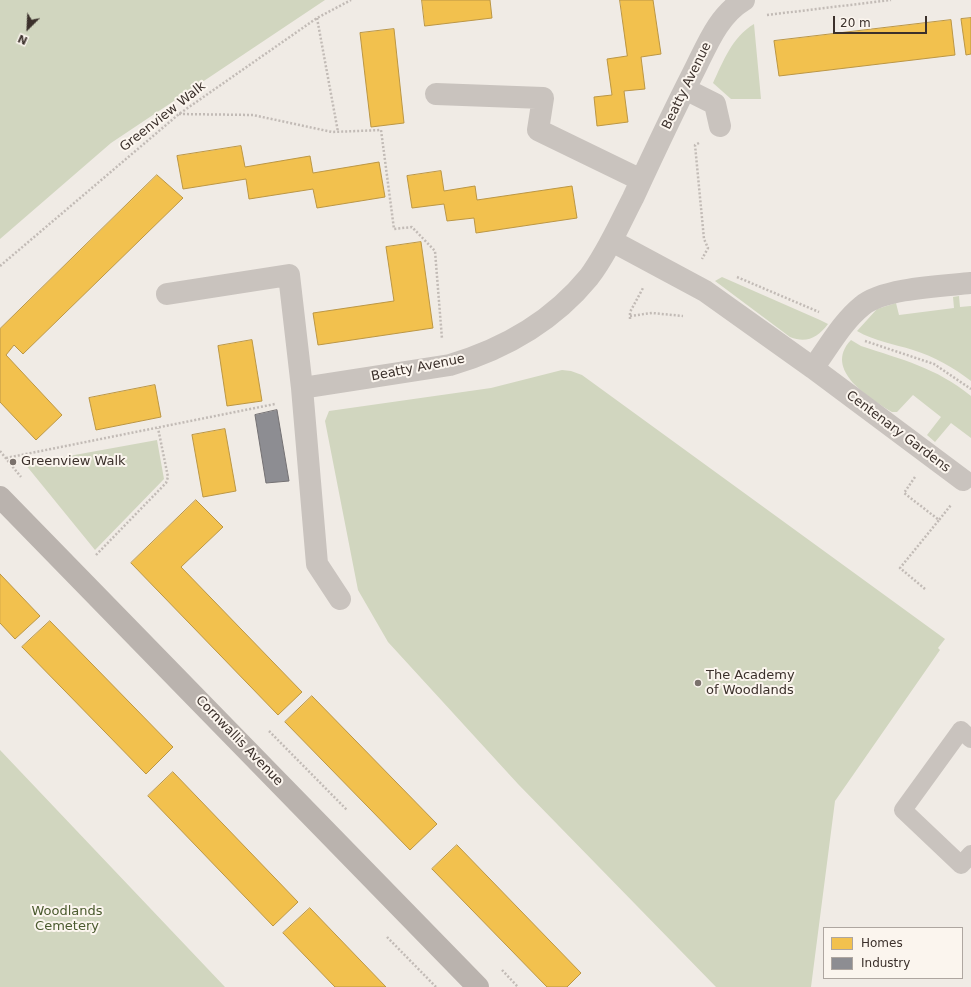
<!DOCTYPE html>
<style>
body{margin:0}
#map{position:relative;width:971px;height:987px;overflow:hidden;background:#f0ebe5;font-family:"DejaVu Sans",sans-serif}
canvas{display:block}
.legend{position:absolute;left:823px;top:927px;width:140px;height:52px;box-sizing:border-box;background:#fbf5ee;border:1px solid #aea6a0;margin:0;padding:5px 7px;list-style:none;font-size:12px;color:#3b302b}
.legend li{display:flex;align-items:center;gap:8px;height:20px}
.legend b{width:20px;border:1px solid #aea6a0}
.north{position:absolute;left:8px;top:8px;width:40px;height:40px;-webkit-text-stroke:3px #fbf5ee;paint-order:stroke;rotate:204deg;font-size:11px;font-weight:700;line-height:16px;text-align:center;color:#3b302b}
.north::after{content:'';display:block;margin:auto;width:14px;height:18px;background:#3b302b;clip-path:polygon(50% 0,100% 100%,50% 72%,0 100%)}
.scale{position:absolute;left:833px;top:16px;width:94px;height:18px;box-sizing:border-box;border:2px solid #3b302b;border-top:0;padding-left:5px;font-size:12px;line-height:14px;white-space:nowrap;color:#3b302b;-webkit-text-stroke:3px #fbf5ee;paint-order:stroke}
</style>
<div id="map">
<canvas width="971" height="987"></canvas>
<ul class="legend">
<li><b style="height:11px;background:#f2c14e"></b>Homes</li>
<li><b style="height:11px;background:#8d8d92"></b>Industry</li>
</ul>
<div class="north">N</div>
<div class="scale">20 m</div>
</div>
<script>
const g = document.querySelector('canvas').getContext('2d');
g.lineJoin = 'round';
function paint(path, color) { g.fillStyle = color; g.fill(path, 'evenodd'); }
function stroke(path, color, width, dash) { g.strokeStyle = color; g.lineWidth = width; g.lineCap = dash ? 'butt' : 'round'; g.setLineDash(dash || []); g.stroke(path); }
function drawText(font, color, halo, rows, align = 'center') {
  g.font = font + ' "DejaVu Sans",sans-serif'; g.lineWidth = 4; g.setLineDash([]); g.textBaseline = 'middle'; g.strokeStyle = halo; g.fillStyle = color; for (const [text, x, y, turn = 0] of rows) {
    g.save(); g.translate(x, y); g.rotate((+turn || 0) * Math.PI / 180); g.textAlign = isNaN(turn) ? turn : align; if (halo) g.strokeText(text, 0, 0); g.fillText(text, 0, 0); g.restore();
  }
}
paint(new Path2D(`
 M0,0H325L111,143L0,239Z
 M754,24L761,99H731L713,83C723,62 732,37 754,24Z
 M722,277L820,320L828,324C818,337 807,344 790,337L715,281Z
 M959,296L960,307L971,306V381C953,367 935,357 913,350C894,344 874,341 857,331L877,309L896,303L899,315L954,308L953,297Z
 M851,340L861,346C903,360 935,367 971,396V438L951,423L935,442L927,435L941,417L913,395L897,412H892C871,399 822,370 851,340Z
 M562,370L571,371L582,375L945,639L938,648L940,650L835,801L811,987H716L518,784L388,642L358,590L325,421L329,411L491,388Z
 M157,440L164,479L95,550L25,464Z
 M0,750L225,987H0Z`), '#d1d6bf');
const homes = new Path2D(`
 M422,0H490L492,18L425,26Z
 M620,0H653L661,54L641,57L645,89L624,91L628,122L597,126L594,97L612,95L607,59L627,56Z
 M971,18V54L966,55L961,19Z
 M951,20L955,55L779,76L774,41Z
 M394,29L404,123L371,127L360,33Z
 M241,146L245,167L310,156L313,173L379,162L385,197L317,208L313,189L249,199L246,179L183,189L177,156Z
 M441,171L444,191L475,186L477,200L572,186L577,218L476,233L474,218L447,221L444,204L412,208L407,176Z
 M157,175L183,198L23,354L14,345L6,355L62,415L36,440L0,402V329Z
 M421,242L433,328L318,345L313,313L394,301L386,247Z
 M252,340L262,401L227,406L218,346Z
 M155,385L161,417L96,430L89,398Z
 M225,429L236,491L203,497L192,435Z
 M196,500L223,527L181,567L302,692L278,715L131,563Z
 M0,574L40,616L15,639L0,623Z
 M50,621L173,747L146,774L22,647Z
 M312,696L437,824L410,850L285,722Z
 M173,772L298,902L273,926L148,796Z
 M457,845L581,973L567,987H547L432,869Z
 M310,908L386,987H335L283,933Z`);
paint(homes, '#f2c14e');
stroke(homes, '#bb9644', 1);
const industry = new Path2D(`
 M277,410L289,481L266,483L255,415Z`);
paint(industry, '#8d8d92');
stroke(industry, '#747173', 1);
stroke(new Path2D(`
 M767,15L891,0
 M317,18L338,132
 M179,114L253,115L332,132L381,130L394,229L412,227L435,251L442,339
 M699,143L695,145L704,239L708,248L702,259
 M0,266L179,114L317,18L351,0
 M737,277L819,312
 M630,316L652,313L683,316
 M630,319V312L643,288
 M865,341L934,364L971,389
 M0,451L21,477
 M6,458L275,404
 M915,477L904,493L939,520L951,505
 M96,555L166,483L168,477L158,428
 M925,589L900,568L939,520
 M269,731L347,810
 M387,937L436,987
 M502,970L518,987`), '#c2bbb6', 2.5, [2, 2]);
stroke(new Path2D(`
 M971,739L961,730L903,810L961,865L971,854`), '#c9c3be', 18);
stroke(new Path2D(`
 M685,89L715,104L720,126
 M436,94L543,98L538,130L641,180
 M612,241L705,291L813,368C828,348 842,322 862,306C883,288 943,286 971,283
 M167,294L289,275L302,388L317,564L340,599
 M813,368L963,480
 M302,388L450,365C504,349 553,321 589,277C607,253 619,225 633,198C652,157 671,116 692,75C706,48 717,16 744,0`), '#c9c3be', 22);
stroke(new Path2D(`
 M0,497L478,987`), '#bab3ae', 22);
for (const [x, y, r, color] of [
 [13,462,4,"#7a716c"],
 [698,683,4,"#7a716c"]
]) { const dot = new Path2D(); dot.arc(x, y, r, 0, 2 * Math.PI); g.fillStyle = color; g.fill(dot); stroke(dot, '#fbf5ee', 1.5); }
drawText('13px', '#3b302b', '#fbf5ee', [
 ["Beatty Avenue",687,86,-64],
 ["Greenview Walk",163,117,-38],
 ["Beatty Avenue",418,368,-11],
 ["Centenary Gardens",898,432,37],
 ["Cornwallis Avenue",239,741,46]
]);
drawText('13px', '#3b302b', '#fbf5ee', [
 ["Greenview Walk",21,462],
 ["The Academy",706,676],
 ["of Woodlands",706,691]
], 'left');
drawText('13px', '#4a5a2e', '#fbf5ee', [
 ["Woodlands",67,912],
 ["Cemetery",67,927]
]);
</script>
